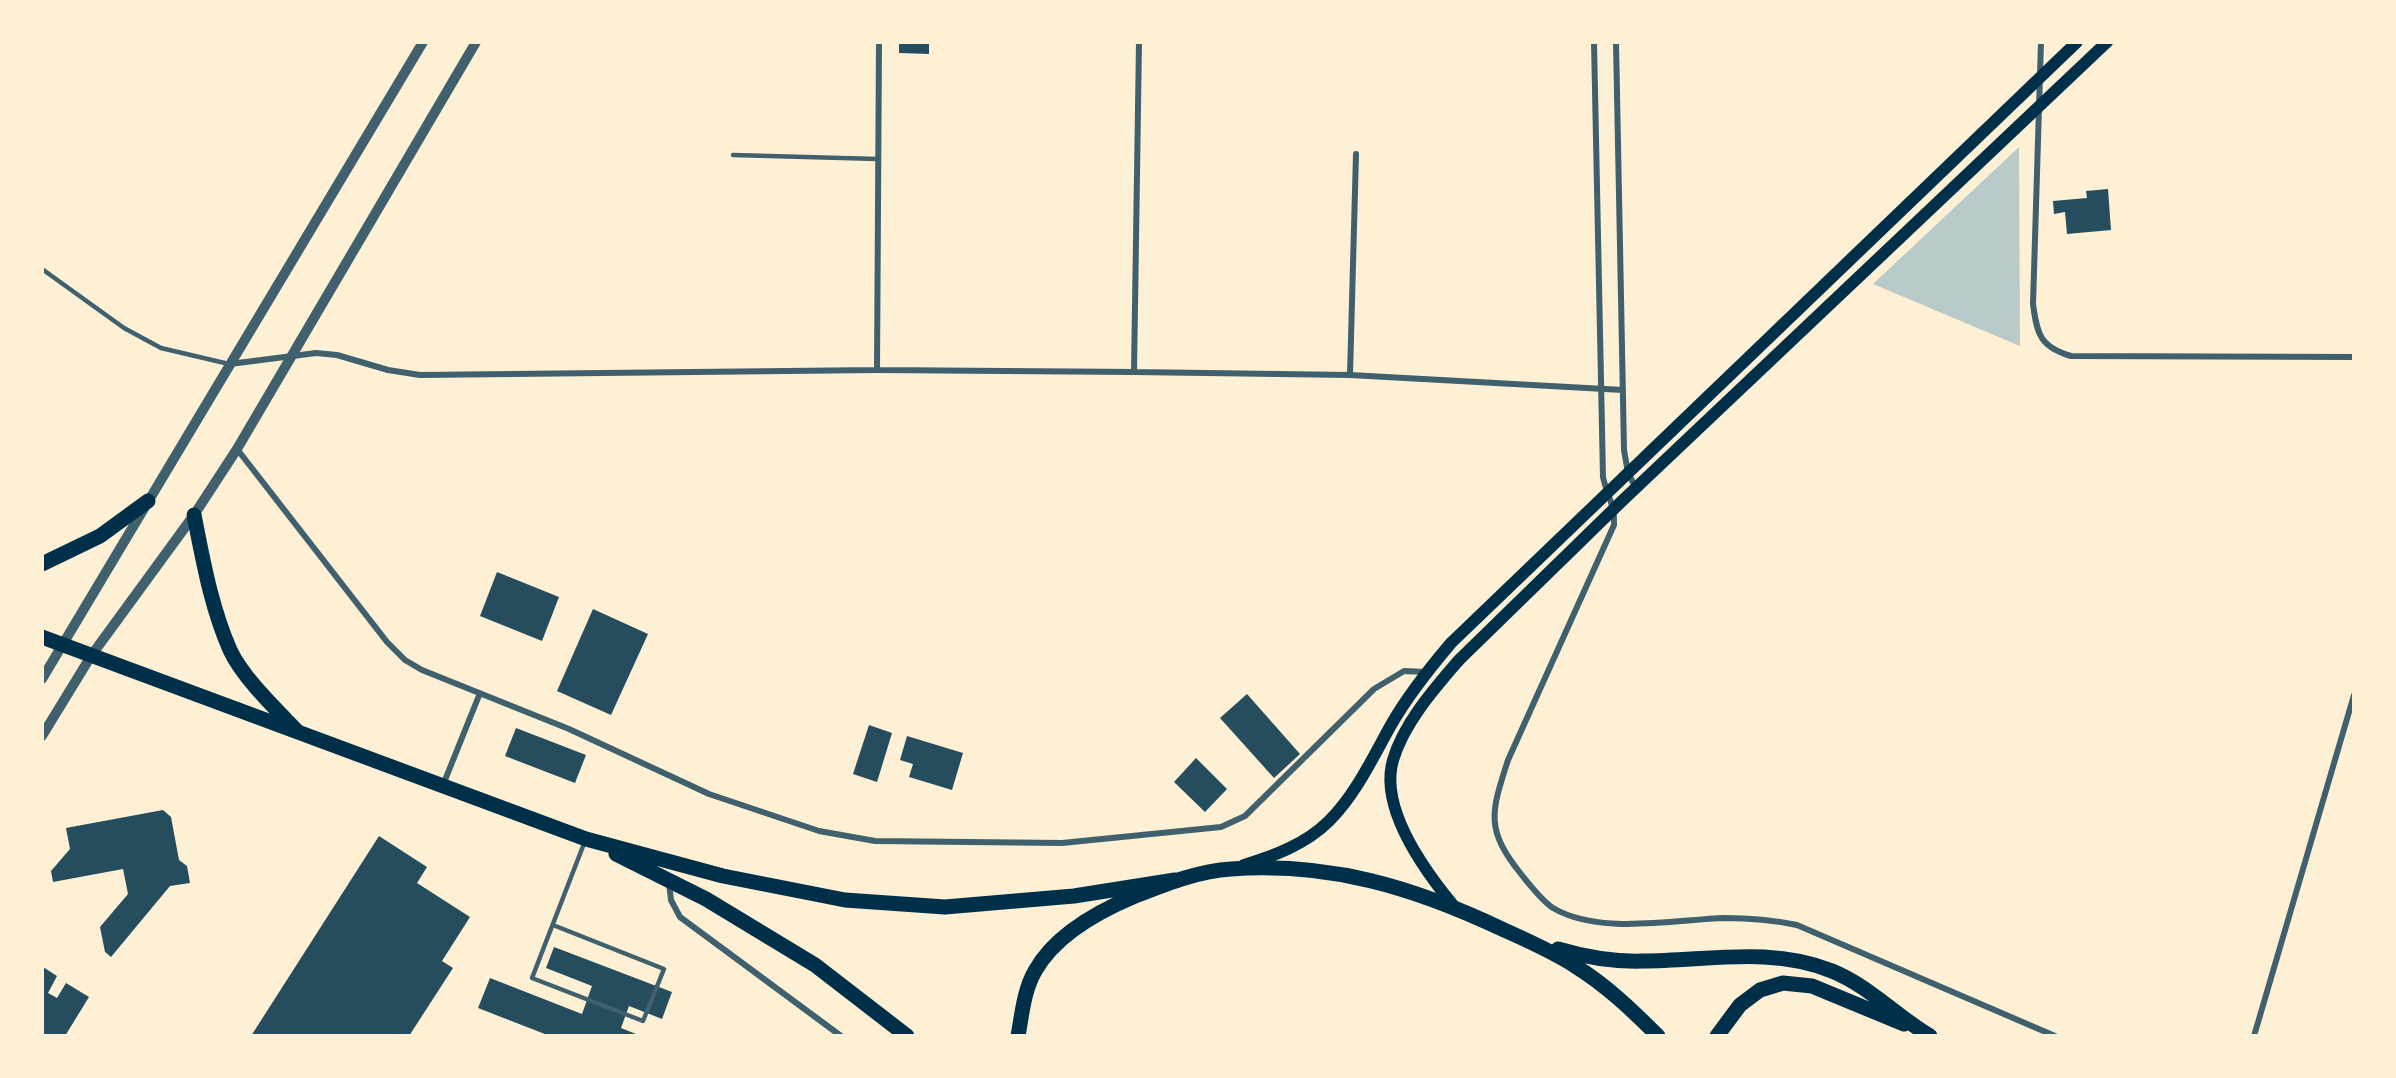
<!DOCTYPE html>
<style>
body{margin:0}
#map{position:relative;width:2396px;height:1078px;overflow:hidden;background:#fdf0d5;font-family:Mulish,sans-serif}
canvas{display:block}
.frame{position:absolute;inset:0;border:44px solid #fdf0d5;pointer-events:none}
</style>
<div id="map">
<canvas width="2396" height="1078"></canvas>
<div class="frame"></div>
</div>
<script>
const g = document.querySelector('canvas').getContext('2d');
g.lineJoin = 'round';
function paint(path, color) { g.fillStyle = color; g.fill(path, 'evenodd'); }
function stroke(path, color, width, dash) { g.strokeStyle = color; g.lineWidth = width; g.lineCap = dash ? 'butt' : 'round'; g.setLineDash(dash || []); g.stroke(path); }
paint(new Path2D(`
 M2019,147L2020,346L1873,284Z`), '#b9caca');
paint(new Path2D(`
 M899,42H929V54L899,53Z
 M2108,189L2111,230L2067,234L2065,212L2054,214L2053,201L2087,198L2086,191Z
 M497,572L559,597L542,641L480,616Z
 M593,609L648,634L611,715L557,691Z
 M1247,694L1300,754L1274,778L1220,718Z
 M869,725L892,733L877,782L853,774Z
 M516,728L586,755L575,783L505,756Z
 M907,736L963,753L952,790L909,777L913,764L900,760Z
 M1196,758L1227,789L1205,812L1174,782Z
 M163,810L171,817L179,860L187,866L190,883L170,886L111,957L105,952L100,927L128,894L123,869L53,882L51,871L70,849L66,828Z
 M379,836L427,867L417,883L470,917L442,961L453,968L409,1036H251Z
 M554,947L672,992L662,1019L629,1006L621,1028L641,1036H550L478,1008L490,978L582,1014L592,986L546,968Z
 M43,967L57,976L48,993L57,998L66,983L89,997L65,1036H42Z`), '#264d5e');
stroke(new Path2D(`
 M733,155L878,159
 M42,269L124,328L161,348L229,364
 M553,925L664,969L643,1021L532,978L585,841`), '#3f606c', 4.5);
stroke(new Path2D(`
 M1594,42L1603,477C1607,496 1615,504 1614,525L1508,760C1491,813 1485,829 1521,874C1530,885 1541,900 1553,908C1599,935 1673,920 1724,918C1749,918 1773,920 1797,925L2055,1036
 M1616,42L1624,450L1628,473L1636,488
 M2041,42L2033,304C2037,334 2040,347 2071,356L2354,357
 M230,364L316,353L337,355L388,370L420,375L877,370L1134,372L1350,375L1623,390
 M877,370L879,42
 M1134,372L1139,42
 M1350,375L1356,154
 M237,449L387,642L405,660L422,670L569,729L709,794L819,831L875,841L1062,843L1221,827L1245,816L1374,689L1404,671L1426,672
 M443,785L480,693
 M669,883L671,900L680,917L841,1036
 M2254,1036L2354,695`), '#3f606c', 6);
stroke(new Path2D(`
 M42,679L423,42
 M42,736L91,656L194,515L237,449L476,42`), '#3f606c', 10);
stroke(new Path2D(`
 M1244,865C1274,856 1306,844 1329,821C1356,794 1373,757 1391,725C1408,695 1429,669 1451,643L2077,42
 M1453,905C1425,871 1379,808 1393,760C1404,723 1434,689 1459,660L1622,501L2107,42`), '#003049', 12);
stroke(new Path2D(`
 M194,515C203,560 211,607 230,650C243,678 276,709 298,732
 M42,564L100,536L148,501
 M42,637L586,839L723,876L845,900L945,907L1074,896L1175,880
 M616,854L706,899L815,965L907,1036
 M1558,949C1585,957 1614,962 1643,961C1706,961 1771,946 1832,971C1869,986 1896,1016 1930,1036
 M1018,1036C1022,1014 1024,990 1035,971C1055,935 1099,911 1135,896C1166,884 1198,871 1231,869C1330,862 1413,887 1502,929C1526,940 1552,951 1575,966C1606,985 1632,1010 1658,1036
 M1717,1036L1740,1005L1760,990L1783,983L1812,986L1904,1024`), '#003049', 15);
</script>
